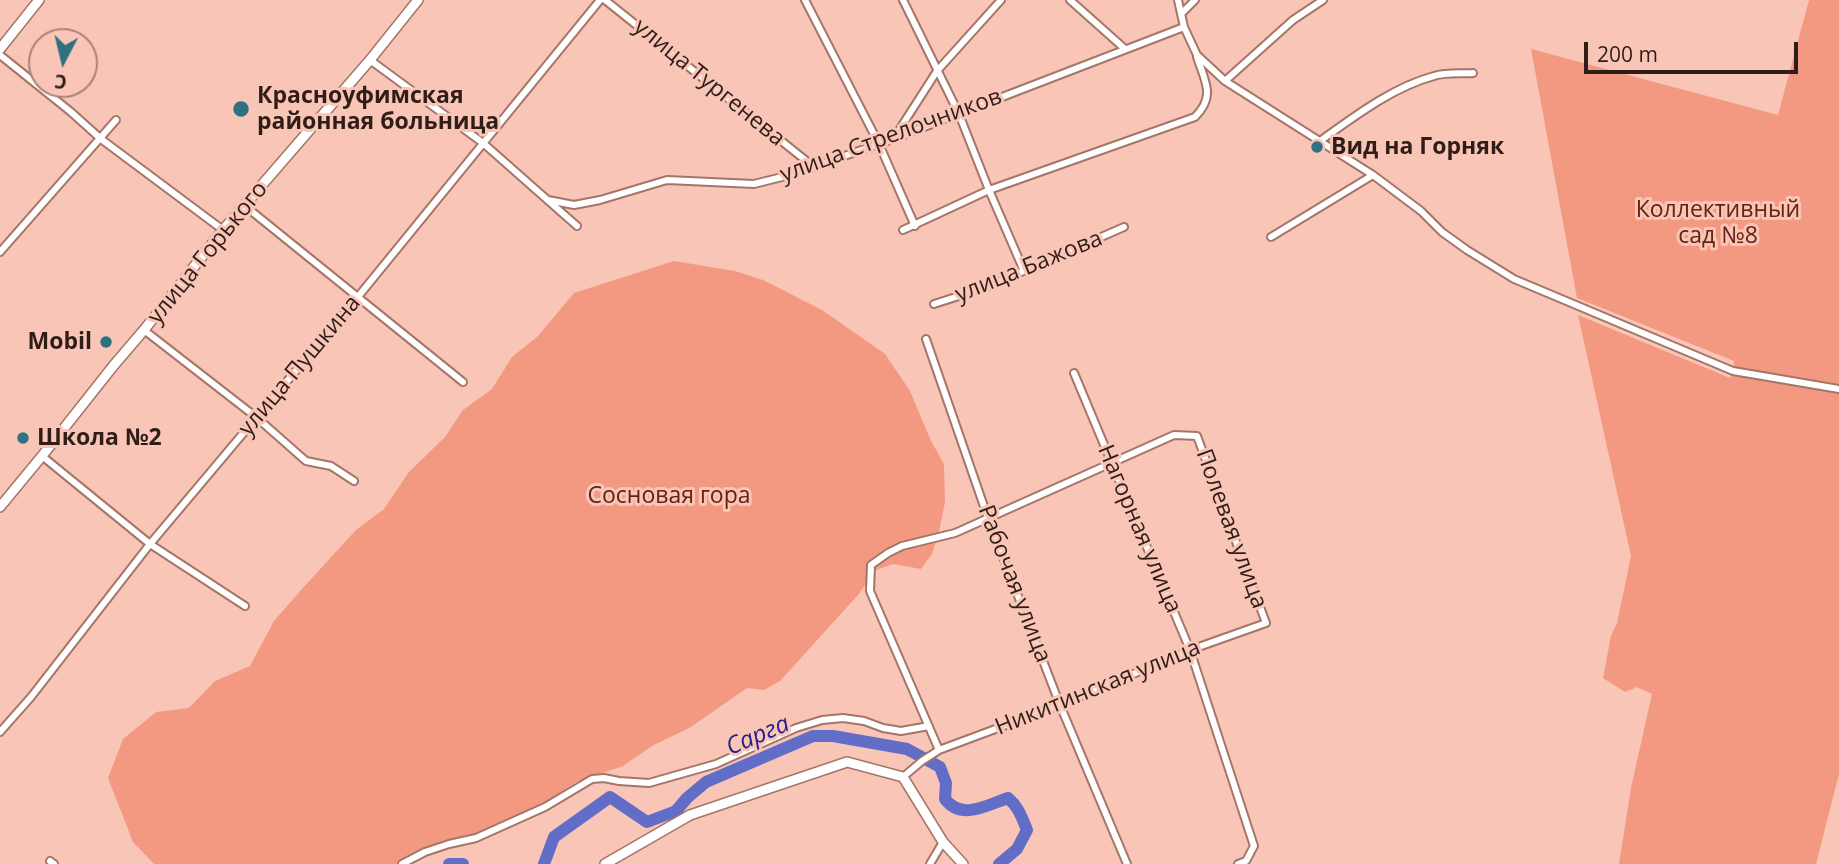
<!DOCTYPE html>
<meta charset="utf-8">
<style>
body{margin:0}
#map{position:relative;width:1839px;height:864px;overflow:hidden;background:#f9c5b7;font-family:"Open Sans",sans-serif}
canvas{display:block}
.north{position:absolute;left:28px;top:28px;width:70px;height:70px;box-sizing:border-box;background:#f9c5b7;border:2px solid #a98277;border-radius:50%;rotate:187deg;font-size:19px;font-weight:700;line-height:28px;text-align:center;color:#301d18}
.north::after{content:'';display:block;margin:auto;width:24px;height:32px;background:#2e7282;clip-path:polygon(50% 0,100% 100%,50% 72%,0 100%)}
.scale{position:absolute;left:1584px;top:42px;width:214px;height:32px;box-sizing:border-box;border:4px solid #301d18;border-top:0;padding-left:9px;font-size:21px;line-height:24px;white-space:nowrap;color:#301d18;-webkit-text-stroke:5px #f9c5b7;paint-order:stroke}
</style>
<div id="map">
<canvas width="1839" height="864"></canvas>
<div class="north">С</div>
<div class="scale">200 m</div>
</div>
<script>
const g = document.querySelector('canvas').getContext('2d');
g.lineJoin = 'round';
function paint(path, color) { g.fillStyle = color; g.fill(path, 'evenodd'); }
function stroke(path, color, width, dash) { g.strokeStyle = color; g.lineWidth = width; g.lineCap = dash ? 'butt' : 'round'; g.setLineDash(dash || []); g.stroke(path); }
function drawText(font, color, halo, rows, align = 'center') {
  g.font = font + ' "Open Sans",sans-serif'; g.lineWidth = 6; g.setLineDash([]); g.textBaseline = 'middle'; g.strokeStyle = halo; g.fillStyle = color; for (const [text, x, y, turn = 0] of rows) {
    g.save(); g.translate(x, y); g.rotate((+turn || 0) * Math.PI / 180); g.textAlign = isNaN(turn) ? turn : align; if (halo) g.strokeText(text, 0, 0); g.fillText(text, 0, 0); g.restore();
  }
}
paint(new Path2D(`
 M1809,0H1839V774L1816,864H1619L1631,788L1652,694L1637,687L1625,692L1603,678L1611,636L1617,623L1631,556L1578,315L1730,378L1733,371L1734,361L1577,298L1531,49L1778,115Z
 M674,261L735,271L763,280L822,310L885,354L910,391L931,441L944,464L945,502L939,532L932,554L921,569L893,564L876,570L858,595L780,681L764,690L747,688L691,727L652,746L623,766L576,782L538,807L476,835L432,846L396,864H154L133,842L108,778L123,739L156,712L189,708L215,681L250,666L274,621L301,590L356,530L384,509L409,472L445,437L463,410L492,389L512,357L538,336L574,293Z`), '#f39982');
stroke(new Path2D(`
 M449,864H463
 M544,864L554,837L610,797L647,822L676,811L687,798L706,782L813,736H833L907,749L940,767L946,783L945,799C962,821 987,805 1008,798C1019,807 1022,818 1027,830L1017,849L999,864`), '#626dc7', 12);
const street = new Path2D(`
 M605,0L814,167
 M805,0L879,144L915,226
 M903,0L959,114L989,190L1024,271
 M1070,0L1125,49
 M1178,0L1184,27L1197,55L1225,81L1373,175L1421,211L1442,232L1467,250L1514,279L1733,371L1839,389
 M1182,13L1195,0
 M0,55L71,112L101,139L223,230
 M370,60L483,143L577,226
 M1225,81L1293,20L1323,0
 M894,138L937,71L1001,0
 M1320,141C1355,116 1393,87 1434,76C1446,72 1461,74 1473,73
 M548,200L574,205L600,200L667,180L754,184L790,175L893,139L1184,27
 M245,206L463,382
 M903,230L989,190L1195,117C1216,96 1205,82 1197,57
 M1271,237L1373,175
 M0,252L116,120
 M934,304L987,287L1124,227
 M144,330L256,417L306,461L331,466L354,481
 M926,339L988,518L1060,705L1127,864
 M1074,373L1190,650L1254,846L1246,861L1238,864
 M42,456L150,544L245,606
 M0,732L31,697L150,544L357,298L600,0
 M903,777L922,761L939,750L1060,705L1190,650L1266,623L1197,436L1174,435L955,533L902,546L888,553L871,565L870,591L939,750
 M50,861L54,864
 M402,864L425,852L449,844L476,838L545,807L592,779L604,778L619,781L649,783L716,764L796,728L822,720L843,718L864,721L883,728L901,731L929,726
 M930,864L943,842`);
const secondary = new Path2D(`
 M0,49L39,0
 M0,507L42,456L114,365L144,330L223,230L370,60L418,0
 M605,864L690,815L847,762L903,777L943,842L963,864`);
stroke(street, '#a57568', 10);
stroke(secondary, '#a57568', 12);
stroke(street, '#fff', 6);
stroke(secondary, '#fff', 9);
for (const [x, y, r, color] of [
 [241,109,9,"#2e7282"],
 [1317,147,7,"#2e7282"],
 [106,342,7,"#2e7282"],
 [23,438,7,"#2e7282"]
]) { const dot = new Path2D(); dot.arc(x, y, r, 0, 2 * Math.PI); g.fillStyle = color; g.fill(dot); stroke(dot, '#f9c5b7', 2.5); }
drawText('23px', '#301d18', '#f9c5b7', [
 ["улица Тургенева",709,83,39],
 ["улица Стрелочников",891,136,-20],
 ["улица Горького",208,253,-51],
 ["улица Бажова",1029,267,-22],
 ["улица Пушкина",300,366,-50],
 ["Нагорная улица",1139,529,67],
 ["Полевая улица",1231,529,70],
 ["Рабочая улица",1014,584,69],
 ["Никитинская улица",1098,688,-22]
]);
drawText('bold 23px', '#301d18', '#f9c5b7', [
 ["Красноуфимская",257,96],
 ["районная больница",257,122],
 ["Вид на Горняк",1331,147],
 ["Mobil",92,342,"right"],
 ["Школа №2",37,438]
], 'left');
drawText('23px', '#652211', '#f9c5b7', [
 ["Коллективный",1718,210],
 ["сад №8",1718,236],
 ["Сосновая гора",669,496]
]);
drawText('italic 24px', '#261e89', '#f9c5b7', [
 ["Сарга",758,736,-23]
]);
</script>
